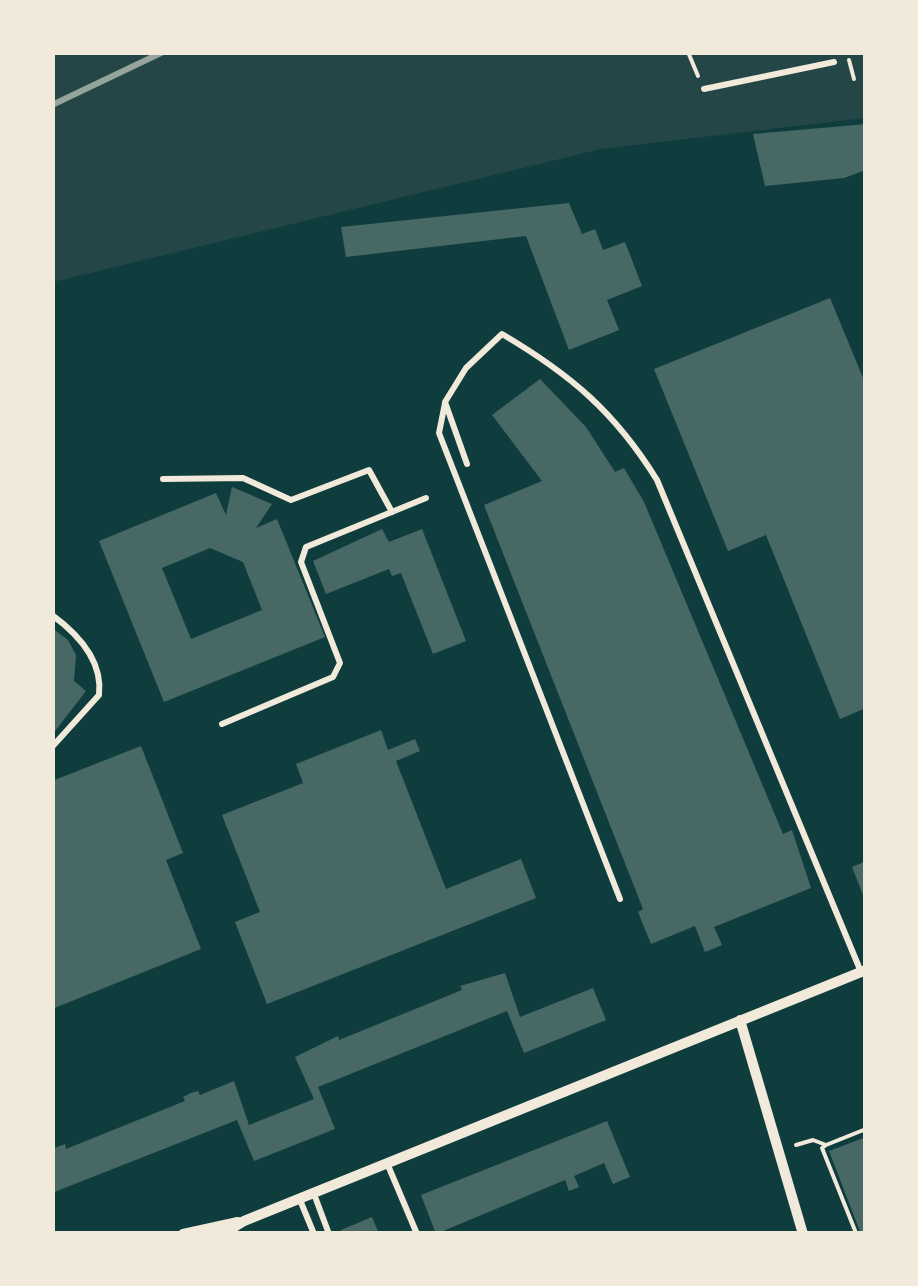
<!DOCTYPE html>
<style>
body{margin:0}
#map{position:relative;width:918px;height:1286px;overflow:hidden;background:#0f3d3e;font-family:"Crimson Pro",serif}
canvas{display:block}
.frame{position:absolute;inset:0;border:55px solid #f1e9da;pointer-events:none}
</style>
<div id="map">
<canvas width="918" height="1286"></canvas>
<div class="frame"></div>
</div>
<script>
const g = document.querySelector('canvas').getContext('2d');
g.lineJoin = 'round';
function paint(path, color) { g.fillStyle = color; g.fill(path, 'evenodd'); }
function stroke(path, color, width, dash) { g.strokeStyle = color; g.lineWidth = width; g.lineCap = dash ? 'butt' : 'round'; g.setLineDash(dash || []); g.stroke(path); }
paint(new Path2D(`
 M52,53H865V118L601,149L53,282Z`), '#244646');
paint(new Path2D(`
 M866,124V170L844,178L765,186L753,134Z
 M569,203L582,234L595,229L603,250L625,242L642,286L607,300L619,330L569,350L526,236L346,257L341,227Z
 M830,298L866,385V708L840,719L766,535L728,551L654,369Z
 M540,379L586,427L615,472L624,468L644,502L783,834L792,830L811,888L714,927L722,945L705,952L695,926L651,944L638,912L643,909L484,505L542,481L492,415Z
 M232,487L272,504L256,528L277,519L325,637L164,702L99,541L216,493L226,515ZM210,548L243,562L262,610L191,639L162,568Z
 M382,529L389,542L422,529L466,641L433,654L401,573L392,576L389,569L326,594L313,561Z
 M52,628L68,640L76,655L74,681L86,691L52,735Z
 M381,730L388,750L415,739L420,751L396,761L446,889L521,859L536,898L267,1004L235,922L260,912L222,815L303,783L296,764Z
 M141,746L183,853L166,860L201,949L52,1009V781Z
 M866,861V900H865L852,867Z
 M505,973L520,1017L593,988L606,1020L524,1053L507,1011L318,1087L335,1129L254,1161L237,1120L52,1193V1149L65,1144L66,1149L185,1101L183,1097L191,1093L198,1091L200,1095L234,1081L249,1125L314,1099L295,1057L338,1036L339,1040L462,990L460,986Z
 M607,1121L630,1177L613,1184L604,1163L574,1176L579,1187L569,1191L565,1180L436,1234L421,1195Z
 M866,1137V1234H861L829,1151Z
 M372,1217L379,1234H342L341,1230Z`), '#486865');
stroke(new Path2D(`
 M688,52L698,76
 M849,60L854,79
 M796,1145L813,1140L826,1145L866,1129
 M826,1145L822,1148L856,1233`), '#f1e9da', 4);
stroke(new Path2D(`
 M704,89L834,62
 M445,403L439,433L620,899
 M467,464L445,402L466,368L502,334C570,374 615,412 657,480L861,972
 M163,479L243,478L291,500L369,470L392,512
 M52,615C78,634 103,661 99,695L52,747
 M222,724L333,677L340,663L301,562L306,547L426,498
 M387,1163L417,1234
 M314,1194L329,1234
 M300,1200L314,1234`), '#f1e9da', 6);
stroke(new Path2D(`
 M740,1020L803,1234
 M183,1234L238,1222
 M223,1234L244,1221L866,970`), '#f1e9da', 10);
stroke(new Path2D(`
 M52,105L163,52`), '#97a49c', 6);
</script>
